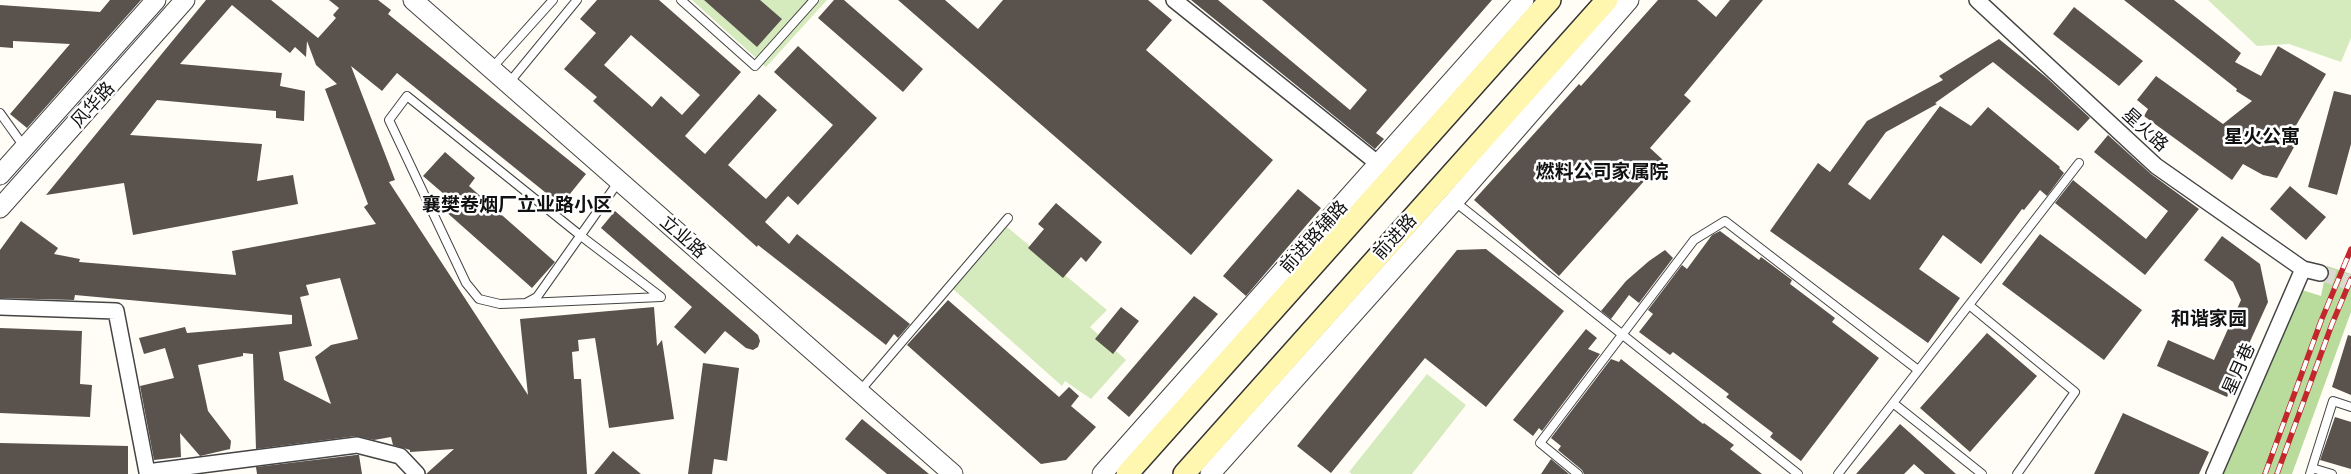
<!DOCTYPE html>
<meta charset="utf-8">
<style>
body{margin:0}
canvas{display:block;background:#fffdf5}
</style>
<canvas width="2351" height="474"></canvas>
<script>
const g = document.querySelector('canvas').getContext('2d');
g.lineJoin = 'round';
function paint(path, color) { g.fillStyle = color; g.fill(path, 'evenodd'); }
function stroke(path, color, width, dash) { g.strokeStyle = color; g.lineWidth = width; g.lineCap = dash ? 'butt' : 'round'; g.setLineDash(dash || []); g.stroke(path); }
function drawText(font, color, halo, rows, align = 'center') {
  g.font = font + ' "Playfair Display","Noto Sans SC",serif'; g.lineWidth = 5; g.setLineDash([]); g.textBaseline = 'middle'; g.strokeStyle = halo; g.fillStyle = color; for (const [text, x, y, turn = 0] of rows) {
    g.save(); g.translate(x, y); g.rotate((+turn || 0) * Math.PI / 180); g.textAlign = isNaN(turn) ? turn : align; if (halo) g.strokeText(text, 0, 0); g.fillText(text, 0, 0); g.restore();
  }
}
paint(new Path2D(`
 M692,0H827L766,67Z
 M2208,0H2351V38L2341,62L2289,44L2257,46Z
 M1007,227L1107,310L1090,327L1126,360L1091,399L1065,381L1062,386L953,289Z
 M1427,374L1466,405L1412,474H1352L1349,472Z`), '#d5ebbd');
paint(new Path2D(`
 M2327,266L2351,274V312L2292,474H2218L2302,290L2321,296Z`), '#b9dc9c');
paint(new Path2D(`
 M110,0H141L27,128L10,114L70,44L13,41V48L0,47V5L100,12Z
 M206,0H271L318,38L336,18L333,15L339,8L329,0H378L391,10L388,14L586,174L561,205L397,73L382,91L351,66L395,180L389,182L528,395L520,319L654,307L657,346L662,340L674,419L609,428L595,338L578,340L579,351L572,352L574,379H581L587,474H426L454,449L410,452V450L393,445L391,437L374,440L356,436L256,449L253,354L243,353V356L198,365L208,411L231,441L230,449L200,456L180,433L181,457L154,460L140,386L174,378L165,348L144,354L139,338L185,327L187,333L292,324V315L75,295L74,300L0,298V250L21,221L58,248L54,254L80,259L79,262L236,275L232,251L376,224L364,207L368,204L325,89L337,84L316,65L307,41L306,57L295,47L290,53L232,5L180,64L282,73L280,86L305,91L304,121L276,118V111L157,100L130,135L262,144L257,181L293,175L298,204L133,235L124,183L46,195ZM340,278L358,339L331,345L315,357L331,404L284,380L279,352L312,346L300,297L309,295L306,285Z
 M597,0H659L741,72L685,136L705,154L759,94L777,110L728,165L766,199L833,125L774,72L798,46L877,118L798,205L788,196L765,222L789,244L797,234L910,324L898,338L894,334L886,345L758,245L757,247L593,101L597,97L564,69L596,33L580,19ZM631,35L700,95L682,115L661,96L652,107L604,65Z
 M704,0H760L782,19L757,47Z
 M834,0H844L923,69L903,92L818,18Z
 M898,0H945L978,29L1003,0H1148L1172,20L1146,50L1273,160L1191,255Z
 M1191,0H1218L1350,110L1367,90L1262,0H1492L1376,133L1384,139L1375,149Z
 M1658,0H1697L1716,17L1730,0H1763L1684,95L1691,101L1650,148L1663,160L1559,276L1474,200L1579,84L1581,86Z
 M2124,0H2174L2241,53L2235,62L2261,76L2278,46L2326,74L2291,134L2299,138L2277,178L2263,175L2243,164L2232,180L2144,116L2148,109L2137,100L2156,76L2223,124L2252,101L2236,91L2237,89Z
 M2074,7L2143,61L2119,86L2053,34Z
 M1999,39L2047,78L2090,118L2078,131L1993,62L1935,103L1937,104L1886,132L1848,184L1870,200L1940,106L1971,126L1988,107L2060,167L2059,168L2064,173L2047,196L2040,190L2024,210L2022,209L1981,264L1943,235L1919,269L1960,298L1928,343L1770,231L1818,163L1830,172L1867,121L1943,80L1939,76Z
 M2334,91L2351,95V144L2337,195L2308,187Z
 M2108,135L2151,174L2199,209L2145,275L2055,203L2073,180L2146,239L2168,211L2094,152Z
 M445,152L475,178L469,186L555,262L532,288L444,210L452,201L423,176Z
 M2290,186L2326,217L2306,240L2270,209Z
 M1298,189L1321,208L1246,296L1223,276Z
 M1056,203L1102,242L1086,262L1081,257L1063,278L1028,248L1044,229L1038,224Z
 M615,211L758,335L760,341L758,347L753,350L746,348L725,331L705,354L674,327L692,307L601,228Z
 M1720,231L1759,260L1761,257L1792,280L1790,284L1835,318L1832,322L1879,358L1801,461L1770,437L1773,433L1726,397L1729,394L1673,352L1670,355L1639,332L1653,314L1648,310L1682,265L1687,269L1712,235Z
 M2040,234L2142,310L2104,360L2002,284Z
 M2222,236L2260,264L2268,302L2237,370L2239,371L2227,397L2157,366L2168,340L2214,360L2241,300L2233,282L2204,260Z
 M1486,249L1564,311L1486,407L1425,358L1331,473L1297,446L1457,250Z
 M1665,250L1673,258L1639,303L1629,295L1611,319L1601,311L1626,281L1649,261Z
 M1194,296L1218,314L1129,417L1107,398Z
 M948,300L1059,397L1069,387L1079,396L1071,406L1096,427L1066,460L1041,464L907,345Z
 M1121,307L1139,321L1113,354L1095,339Z
 M0,328L82,331L80,384L92,385L90,417L0,413Z
 M1586,329L1597,338L1588,349L1600,354L1542,431L1539,428L1533,436L1513,420Z
 M1987,333L2037,376L1970,452L1920,408Z
 M2348,335L2351,336V395L2332,387Z
 M1611,359L1619,362L1621,359L1703,424L1704,423L1734,445L1730,449L1762,474H1584L1582,470L1558,450L1561,446L1551,438Z
 M703,363L739,368L727,461L714,459L712,474H688Z
 M2123,413L2209,452L2199,474H2094Z
 M2335,417L2351,422V469L2320,460Z
 M862,419L929,474H887L845,439Z
 M1900,424L1956,474H1925L1914,464L1904,474H1856Z
 M0,443L128,446V474H0Z
 M613,451L641,474H594Z
 M356,455H359L362,474H257L256,467Z
 M1551,459L1569,474H1541Z`), '#5a524d');
stroke(new Path2D(`
 M2320,273L2351,283`), '#dbdad3', 15, [15, 8]);
const service = new Path2D(`
 M681,0L755,66L814,0
 M491,69L553,0
 M508,84L577,0
 M0,113L25,148
 M1454,201L1798,474
 M526,303L661,297L581,236L407,96L389,120L466,283L479,299L500,304L526,303L537,297L619,181
 M1969,305L2075,392L2017,474
 M859,392L1008,218
 M1893,403L1982,474
 M2312,468L2332,474
 M1578,474L1540,443L1694,240L1725,221L1918,370
 M1838,474L2079,163
 M2310,474L2333,401L2351,407`);
const minor = new Path2D(`
 M1174,0L1386,170
 M1977,0L2156,166L2303,269
 M0,307L116,311L147,472L357,445L400,456L417,474
 M2214,474L2303,269L2320,273`);
const tertiary = new Path2D(`
 M413,0L953,474
 M0,175L156,0
 M0,208L185,0
 M1102,474L1524,0
 M1210,474L1454,201L1629,0`);
const secondary = new Path2D(`
 M1127,474L1550,0
 M1184,474L1607,0`);
stroke(service, '#444', 10);
stroke(minor, '#444', 18);
stroke(tertiary, '#444', 21);
stroke(secondary, '#333', 24);
stroke(service, '#fff', 8);
stroke(minor, '#fff', 15);
stroke(tertiary, '#fff', 19);
stroke(secondary, '#fff6b0', 21);
const rail = new Path2D(`
 M2265,474L2321,321L2351,249
 M2277,474L2332,324L2351,279`);
stroke(rail, '#c4262e', 5.5);
stroke(rail, '#fff', 4, [11]);
drawText('18px', '#111', '#fff', [
 ["风华路",93,105,-48],
 ["星火路",2145,130,42],
 ["立业路",683,237,41],
 ["前进路辅路",1314,237,-48],
 ["前进路",1395,237,-48],
 ["星月巷",2239,369,-66]
]);
drawText('bold 19px', '#111', '#fff', [
 ["星火公寓",2262,137],
 ["燃料公司家属院",1602,172],
 ["襄樊卷烟厂立业路小区",517,205],
 ["和谐家园",2209,319]
]);
</script>
